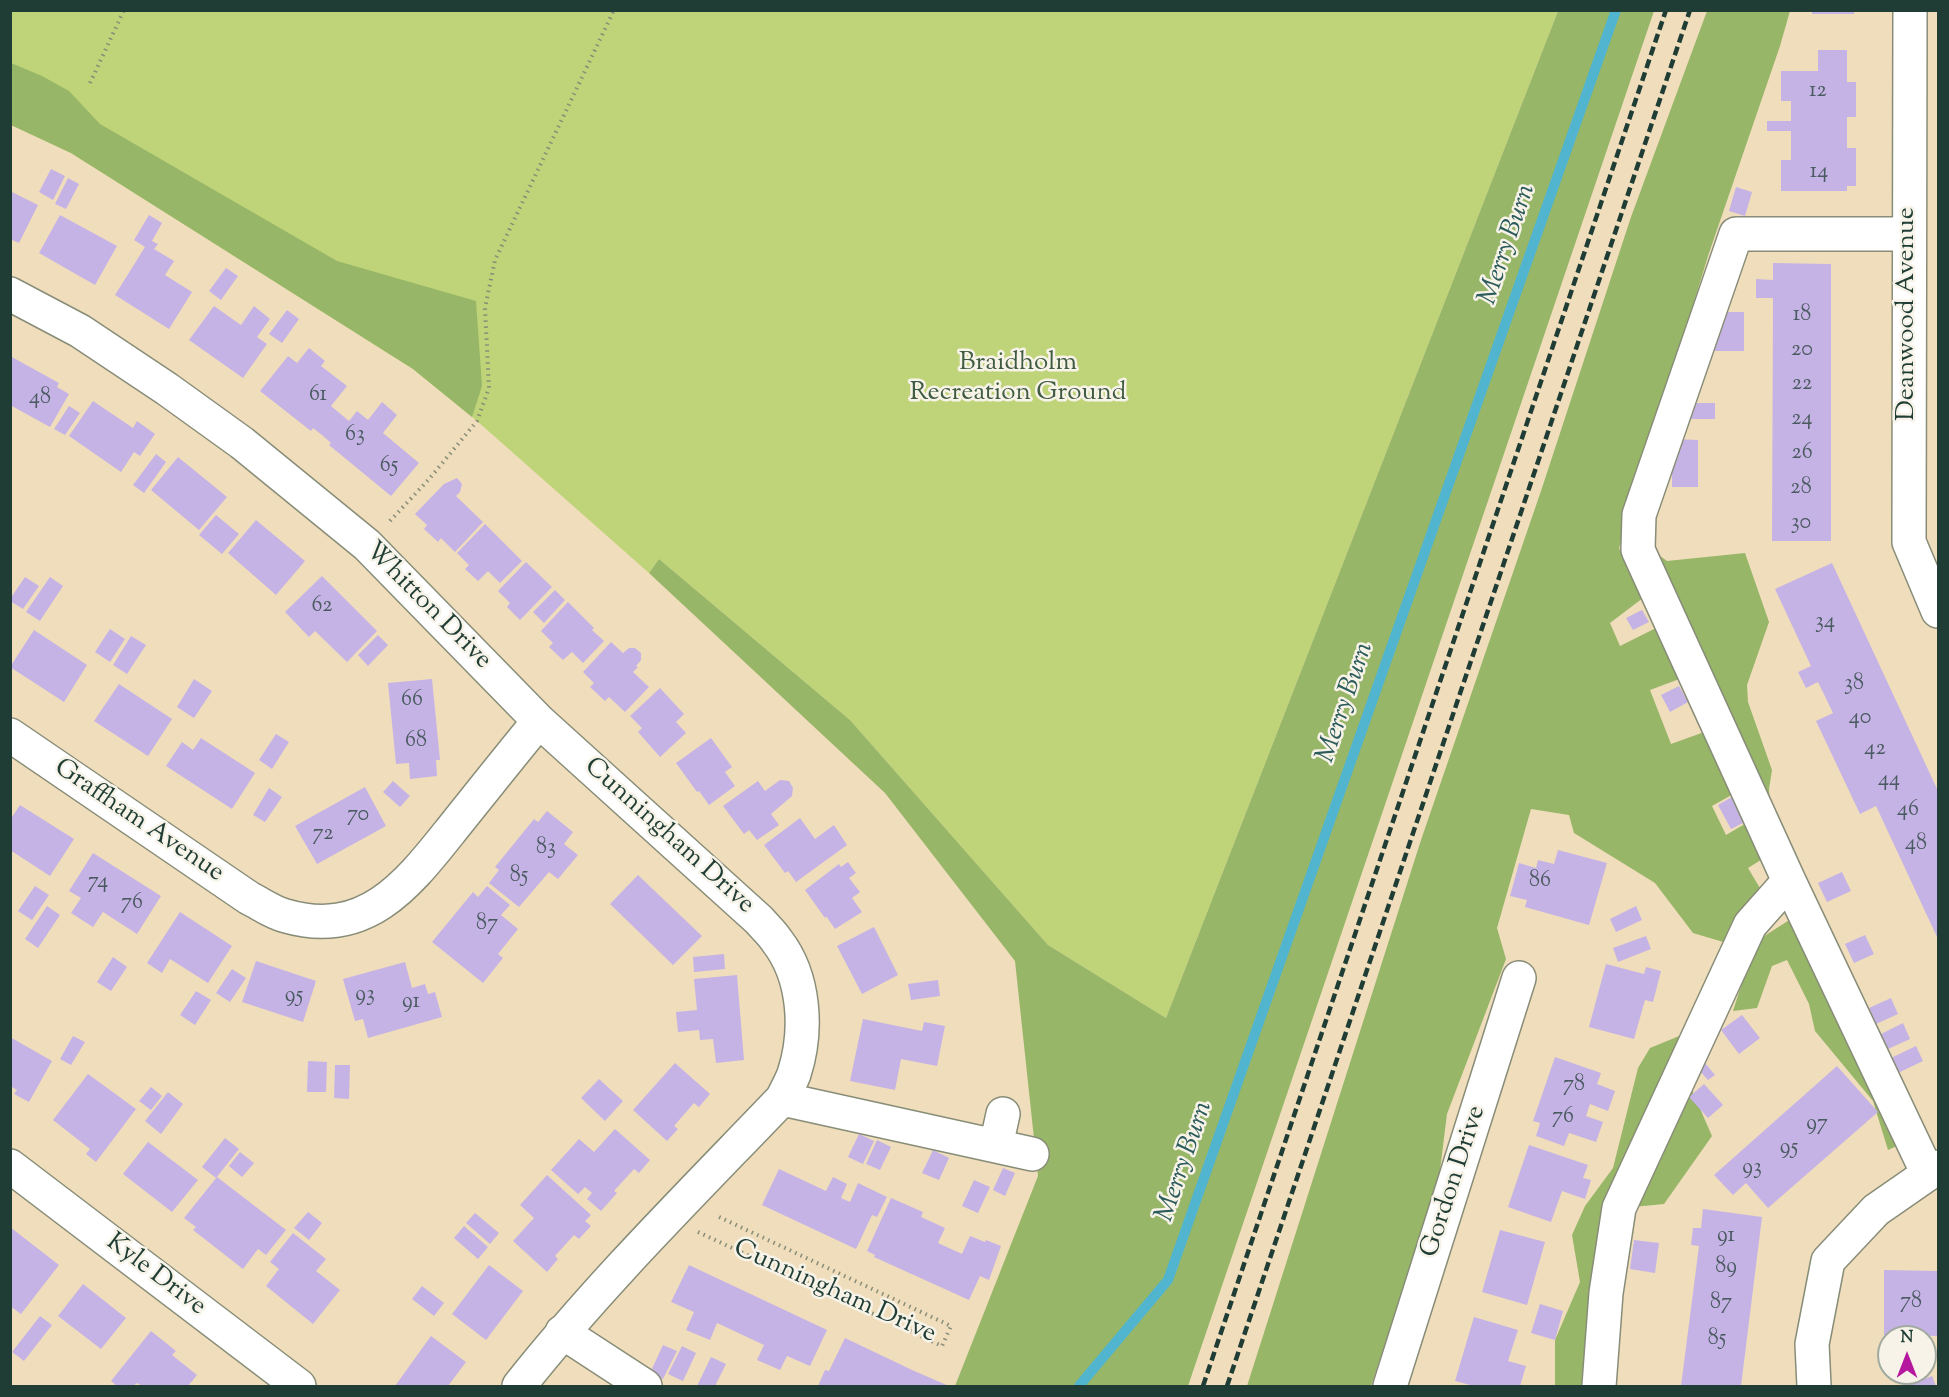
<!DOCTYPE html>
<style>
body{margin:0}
#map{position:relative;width:1949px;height:1397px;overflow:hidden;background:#f0ddbc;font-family:"Sorts Mill Goudy",serif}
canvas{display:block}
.frame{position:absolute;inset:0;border:12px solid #1f3d34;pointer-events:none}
.north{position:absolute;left:1877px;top:1325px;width:60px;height:60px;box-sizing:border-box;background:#f7f3e8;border:2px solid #a1aaa0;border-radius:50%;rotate:0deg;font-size:16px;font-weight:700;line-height:24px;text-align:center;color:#1f3d34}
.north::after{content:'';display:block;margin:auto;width:21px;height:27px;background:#b5179e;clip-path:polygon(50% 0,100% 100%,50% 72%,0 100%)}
</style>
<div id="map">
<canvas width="1949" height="1397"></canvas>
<div class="frame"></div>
<div class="north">N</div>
</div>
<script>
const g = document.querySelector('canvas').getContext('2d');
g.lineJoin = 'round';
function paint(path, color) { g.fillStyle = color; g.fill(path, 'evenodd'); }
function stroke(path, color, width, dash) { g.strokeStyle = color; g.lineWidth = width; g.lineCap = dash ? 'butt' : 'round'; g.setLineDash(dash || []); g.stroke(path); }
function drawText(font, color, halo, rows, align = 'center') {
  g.font = font + ' "Sorts Mill Goudy",serif'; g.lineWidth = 5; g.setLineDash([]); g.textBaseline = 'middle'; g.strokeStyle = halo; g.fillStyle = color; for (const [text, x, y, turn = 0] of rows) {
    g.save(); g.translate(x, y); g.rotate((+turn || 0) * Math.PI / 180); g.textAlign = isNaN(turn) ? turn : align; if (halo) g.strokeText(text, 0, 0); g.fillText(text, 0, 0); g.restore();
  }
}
paint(new Path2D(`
 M11,11H1558L1166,1018L1048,945L850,720L659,559L649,573L477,421L413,369L71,153L11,125Z`), '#bfd478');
paint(new Path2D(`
 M1558,11H1654L1188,1386H955L1038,1176L1015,961L885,793L649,573L659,559L850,720L1048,945L1166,1018Z
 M1707,11H1790L1780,46L1708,256L1619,548L1643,598L1610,623L1620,646L1660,626L1682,678L1650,690L1671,744L1707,731L1735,793L1712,806L1726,835L1750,821L1764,858L1748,868L1767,900L1730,944L1693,933L1655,883L1574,833L1569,815L1531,809L1497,928L1506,959L1447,1114L1438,1186L1371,1386H1247L1421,840L1541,491L1631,217Z
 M11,63L42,76L69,91L100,124L337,261L476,301L482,386L472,417L413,369L71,153L11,125Z
 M1649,548L1667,561L1745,553L1769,622L1747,685L1748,702L1772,770L1769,789L1770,804Z
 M1794,917L1901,1144L1888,1150L1873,1101L1815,1031L1809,1004L1787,960L1772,966L1757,1008L1733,1011L1755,942Z
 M1684,1034L1612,1202L1587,1386H1555V1340L1580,1282L1572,1235L1585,1206L1613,1168L1638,1068L1650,1048Z
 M1691,1088L1712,1136L1664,1204L1633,1207Z`), '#97b668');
stroke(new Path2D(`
 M1079,1386L1168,1280L1616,10`), '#51b5d0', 10);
paint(new Path2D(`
 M1812,10H1854V14H1812Z
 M1818,50H1847V82H1856V117H1847V148H1856V186H1847V191H1781V160H1791V131H1767V121H1791V101H1781V71H1818Z
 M51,169L65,176L53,200L39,192Z
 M68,178L79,184L66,209L55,204Z
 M1736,187L1752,192L1745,216L1729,211Z
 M10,191L38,205L19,243L10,239Z
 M60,215L117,246L95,285L39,253Z
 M149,215L162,223L152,241L158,244L154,249L174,261L165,275L192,292L169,329L115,295L145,247L134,240Z
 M1773,263L1831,264V541H1772L1773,298H1756V279L1773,280Z
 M226,268L238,276L221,300L209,291Z
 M214,306L241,325L254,306L270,319L257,337L267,344L243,378L189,340Z
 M287,310L299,319L282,343L269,334Z
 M1715,312H1744V351H1715Z
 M309,348L325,361L321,366L347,386L331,406L349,421L357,411L368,420L382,402L397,415L383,433L419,463L391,496L329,445L331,443L322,435L313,428L311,431L260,391L288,356L297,363Z
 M10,356L59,383L57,387L69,394L50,427L10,405Z
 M93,401L133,428L137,421L155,434L140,456L134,452L121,472L69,436Z
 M1688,403H1715V419H1688Z
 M69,406L80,413L65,435L54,429Z
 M1672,439L1698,440V487H1672Z
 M156,454L166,462L144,493L133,485Z
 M178,457L227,497L199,530L151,490Z
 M457,478L462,484L460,492L456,496L483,522L455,552L441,538L438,542L424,529L427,525L415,514L444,484Z
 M216,515L239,534L222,554L199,535Z
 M256,520L305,561L276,595L228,553Z
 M485,524L522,561L500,583L488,571L478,581L465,569L469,565L457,553Z
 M526,562L552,587L520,620L507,607L510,603L498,591Z
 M1832,563L1938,791V939L1876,806L1860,814L1816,721L1833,713L1818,682L1806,688L1798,672L1811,666L1775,589Z
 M322,576L377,631L347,662L315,631L309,637L285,612Z
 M25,577L39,586L23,609L10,601V599Z
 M50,577L63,586L40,621L26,612Z
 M555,590L565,600L544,623L533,612Z
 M568,602L594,628L592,630L604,641L583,663L572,652L563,660L549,647L553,643L541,631Z
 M1642,610L1649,622L1633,630L1626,618Z
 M110,629L125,639L110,662L95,652Z
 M34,630L87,665L64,702L10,667Z
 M378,635L388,645L368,666L358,655Z
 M131,636L146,645L127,674L113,665Z
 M611,642L623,653L629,648H635L641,653V660L636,666L638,667L633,672L649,687L625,712L609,697L605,701L590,687L594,683L583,672Z
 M194,679L212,691L194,718L177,707Z
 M432,679L440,760H436L437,776L410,779L409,763L396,764L388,683Z
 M119,684L172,719L148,756L94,721Z
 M1679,686L1688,702L1670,712L1661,695Z
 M660,688L684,714L676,722L686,733L660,757L638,732L642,728L630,716Z
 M276,734L289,742L272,769L259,760Z
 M201,738L255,773L232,809L166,766L182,742L193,750Z
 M711,738L732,767L725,772L735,786L709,805L699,791L697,792L676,763Z
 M780,780L789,781L793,788L792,796L771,814L779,825L757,840L749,830L744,834L723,806L758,781L765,791Z
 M393,781L410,796L400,807L383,792Z
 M365,787L386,826L317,864L295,826Z
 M269,788L282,797L265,822L253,815Z
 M1732,797L1745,822L1731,829L1718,805Z
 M20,805L74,839L50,876L10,850V820Z
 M547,811L573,832L564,844L578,855L558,879L549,872L519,907L489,883L499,870L495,867L534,819L538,822Z
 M800,818L815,839L834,825L847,845L796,882L788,871L785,873L764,845Z
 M1558,850L1607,863L1589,925L1525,907L1527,900L1510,896L1519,863L1536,868L1538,860L1554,864Z
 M93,853L161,896L137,934L103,912L93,927L71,913L81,898L69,891Z
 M848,862L856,873L849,878L860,892L852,898L862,912L835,929L826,916L825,918L805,890L839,864L841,867Z
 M1842,872L1851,891L1827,902L1818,883Z
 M638,875L702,936L673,965L610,904Z
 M35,886L49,895L32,920L18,911Z
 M487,886L510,905L501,915L518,929L498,954L503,958L483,983L432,942L473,892L478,897Z
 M47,906L60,915L38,948L25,939Z
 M1636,906L1642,920L1616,932L1610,919Z
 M180,912L232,946L208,983L170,959L162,973L147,963Z
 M874,927L898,975L862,994L837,946Z
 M1865,935L1874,954L1854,963L1845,944Z
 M1646,936L1651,949L1618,962L1613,948Z
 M724,954L725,969L694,972L693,957Z
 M113,957L127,967L111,991L97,982Z
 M256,961L316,981L303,1022L242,1002Z
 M405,962L412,988L425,984L428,994L435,992L442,1017L368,1038L363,1019L355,1021L343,979Z
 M1606,964L1644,974L1646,967L1661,971L1653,1002L1645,1000L1634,1039L1589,1027Z
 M232,969L246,978L230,1002L216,993Z
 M737,975L744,1060L716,1063L713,1039L700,1040L699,1030L678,1032L676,1012L697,1010L694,979Z
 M938,980L940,996L911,1000L908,984Z
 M196,991L211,1000L195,1025L180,1015Z
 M1891,998L1898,1014L1876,1024L1869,1008Z
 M1742,1015L1760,1038L1739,1054L1721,1030Z
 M863,1019L922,1031L924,1022L945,1026L937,1066L901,1059L895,1090L850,1081Z
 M1903,1023L1910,1039L1888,1049L1881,1034Z
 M73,1036L85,1042L71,1065L60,1059Z
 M10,1037L52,1061L29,1102L14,1094L17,1090L10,1086Z
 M1916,1046L1923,1061L1898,1073L1891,1058Z
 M1555,1057L1601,1073L1597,1084L1615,1091L1608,1111L1590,1104L1586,1116L1603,1122L1596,1142L1569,1133L1564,1146L1536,1136L1540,1123L1533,1121Z
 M308,1061L327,1062L326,1092H307Z
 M675,1063L710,1094L699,1107L694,1103L674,1126L678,1129L667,1141L633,1110Z
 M1705,1063L1715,1075L1708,1080L1698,1069Z
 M335,1065H350L349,1099L334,1098Z
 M1837,1066L1878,1112L1768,1208L1746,1183L1733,1195L1714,1175Z
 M88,1074L136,1109L96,1162L86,1154L90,1149L53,1120Z
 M599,1079L623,1101L605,1121L581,1098Z
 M1704,1084L1723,1105L1708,1118L1689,1097Z
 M151,1087L162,1096L151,1110L139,1101Z
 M168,1092L183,1104L161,1134L145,1121Z
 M615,1129L650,1160L639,1173L634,1169L614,1191L617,1193L601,1211L587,1199L592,1193L585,1187L578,1194L551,1170L579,1139L594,1152Z
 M859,1134L874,1141L863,1164L848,1157Z
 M225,1138L239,1149L216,1178L202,1167Z
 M877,1140L891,1147L880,1170L866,1164Z
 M148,1142L198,1180L172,1212L123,1174Z
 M1529,1145L1588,1165L1583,1178L1591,1180L1585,1199L1562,1191L1551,1222L1508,1207Z
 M933,1150L949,1158L939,1180L922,1173Z
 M240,1152L254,1163L242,1177L229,1166Z
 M1003,1168L1015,1173L1005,1196L993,1190Z
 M779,1169L826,1191L833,1177L847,1184L841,1198L850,1202L858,1183L887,1197L877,1217L872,1215L856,1249L762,1205Z
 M547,1175L591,1215L585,1221L591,1226L579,1239L574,1235L555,1256L558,1259L547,1272L513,1241L534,1218L520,1205Z
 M217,1177L286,1230L266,1255L258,1249L243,1269L193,1230L196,1227L184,1218Z
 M974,1180L990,1187L978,1213L962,1206Z
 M891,1198L923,1212L921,1217L945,1228L938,1243L962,1254L970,1236L985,1242L986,1240L1001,1246L989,1280L980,1276L969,1300L874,1257L875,1255L867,1251Z
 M1703,1209L1762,1217L1741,1386H1681L1699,1246L1691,1245L1693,1228H1701Z
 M308,1212L322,1223L309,1240L294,1228Z
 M475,1213L499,1233L490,1244L466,1223Z
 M464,1226L488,1247L478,1259L454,1238Z
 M10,1227L59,1265L21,1314L10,1306Z
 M1500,1230L1545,1242L1527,1305L1482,1292Z
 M293,1233L326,1259L316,1271L340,1290L313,1324L266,1286L279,1269L270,1262Z
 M1634,1240L1659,1243L1655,1273L1630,1269Z
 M489,1265L523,1291L486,1340L452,1314Z
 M689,1265L827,1330L810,1366L787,1356L780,1370L757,1360L764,1345L717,1323L710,1340L686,1330L694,1312L671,1302Z
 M1884,1270L1938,1271V1336L1884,1335Z
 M83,1284L126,1318L101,1349L58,1316Z
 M422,1286L444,1303L434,1316L412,1299Z
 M1540,1304L1563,1311L1555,1340L1531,1333Z
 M40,1316L52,1325L24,1361L12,1352Z
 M1474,1317L1518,1330L1508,1361L1526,1366L1520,1386H1474L1455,1381Z
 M151,1331L176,1351L172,1355L197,1375L188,1386H142L137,1383L133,1386H117L111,1381Z
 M431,1336L466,1362L448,1386H395Z
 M845,1338L912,1370L949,1386H818L825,1370L829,1371Z
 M663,1345L677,1351L663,1379L650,1373Z
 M682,1346L696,1353L683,1381L668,1374Z
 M711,1357L726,1364L715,1386H697Z
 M1932,1376L1936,1386H1906Z`), '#c6b3e5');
const minor = new Path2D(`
 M1910,10L1909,542L1938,611
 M1909,234H1736L1639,515L1638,550L1789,881L1928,1174
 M10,294L80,331L167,389L242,443L367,545L539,721L759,920C765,927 772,933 777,941C805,977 808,1031 794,1074C791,1082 786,1091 782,1099C692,1193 600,1284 519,1386
 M10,735L249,898C261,904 273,913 286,916C369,940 411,880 456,824C484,789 511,755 539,721
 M782,1099L1032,1154
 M996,1146L1003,1114
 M10,1166L299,1386
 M562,1332L645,1386
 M1390,1386L1519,978
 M1599,1386L1606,1293L1619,1208L1750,925L1789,881
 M1814,1386L1812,1344L1828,1261L1876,1210L1938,1167`);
stroke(minor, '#888d78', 36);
stroke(new Path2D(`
 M90,83L124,10
 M390,521L430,478L477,421L489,388L485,308L495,260L614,10
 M698,1232L942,1346L951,1326L717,1216`), '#888d78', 4, [1.5, 4.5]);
stroke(minor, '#fff', 33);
stroke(new Path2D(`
 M1203,1386L1666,10
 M1227,1386L1690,10`), '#1f3d34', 4.5, [9, 4.5]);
drawText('22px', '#495a60', null, [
 ["12",1818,92],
 ["14",1819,173],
 ["18",1802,316],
 ["20",1802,351],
 ["22",1802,385],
 ["61",318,396],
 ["48",40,399],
 ["24",1802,420],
 ["63",355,436],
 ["26",1802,454],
 ["65",389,467],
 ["28",1801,489],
 ["30",1801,524],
 ["62",322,607],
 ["34",1825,623],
 ["38",1854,685],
 ["66",412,701],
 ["40",1860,719],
 ["68",416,742],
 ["42",1875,750],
 ["44",1889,781],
 ["46",1908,811],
 ["70",358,816],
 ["72",323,835],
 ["48",1916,845],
 ["83",546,849],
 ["85",519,877],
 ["86",1540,882],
 ["74",98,883],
 ["76",132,904],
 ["87",487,925],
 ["93",365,996],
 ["95",294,997],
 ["91",411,1003],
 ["78",1574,1086],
 ["76",1563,1118],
 ["97",1817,1125],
 ["95",1789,1149],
 ["93",1752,1169],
 ["91",1726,1237],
 ["89",1726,1268],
 ["78",1911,1303],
 ["87",1721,1304],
 ["85",1717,1340]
]);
drawText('26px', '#1f3d34', '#f7f3e8', [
 ["Deanwood Avenue",1909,314,-90],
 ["Whitton Drive",427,607,45],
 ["Graffham Avenue",138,822,34],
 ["Cunningham Drive",668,837,42],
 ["Gordon Drive",1455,1182,-72],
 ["Kyle Drive",155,1276,37],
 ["Cunningham Drive",834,1293,24]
]);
drawText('26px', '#3f5b42', '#f7f3e8', [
 ["Braidholm",1018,365],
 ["Recreation Ground",1018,395]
]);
drawText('italic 27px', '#2c5b5b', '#f7f3e8', [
 ["Merry Burn",1509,245,-71],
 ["Merry Burn",1347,703,-71],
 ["Merry Burn",1186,1162,-71]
]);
</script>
